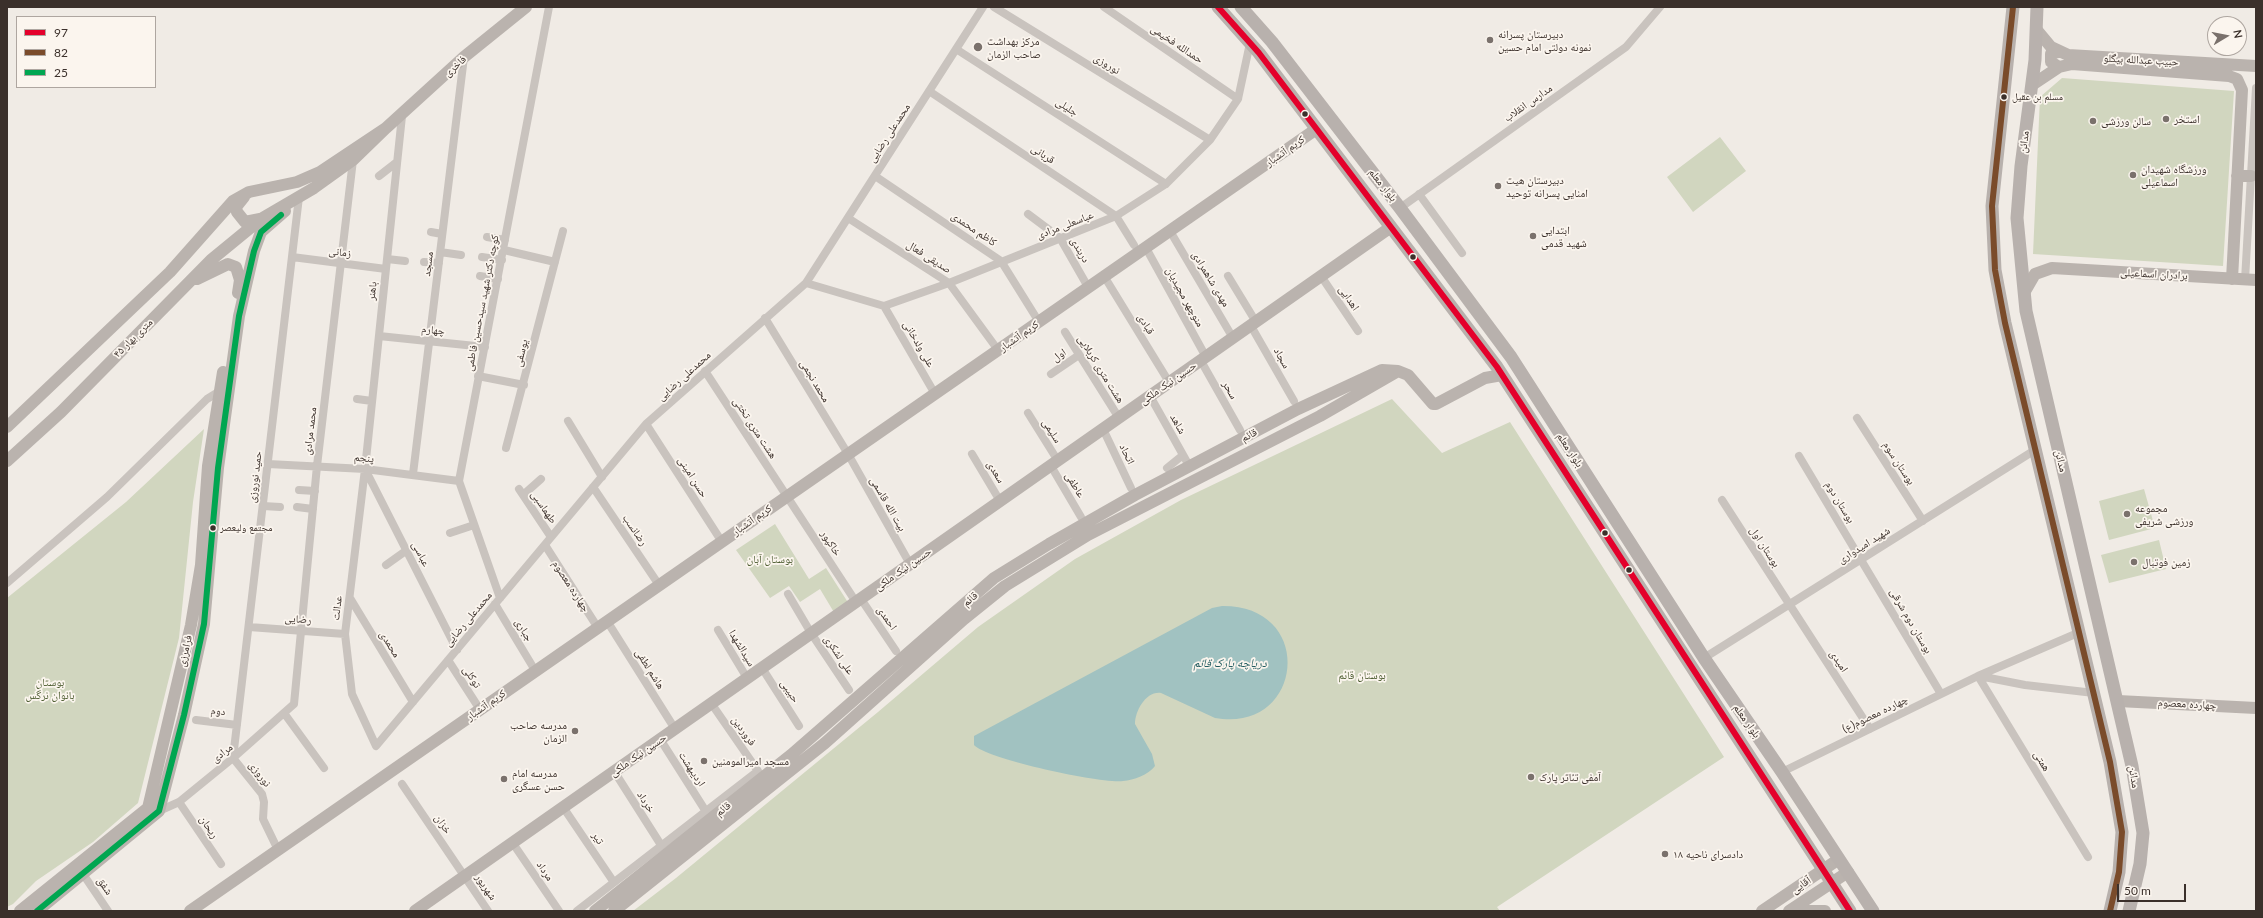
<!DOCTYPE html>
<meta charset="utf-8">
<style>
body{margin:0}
#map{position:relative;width:2263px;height:918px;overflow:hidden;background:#f0ebe5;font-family:Lato,sans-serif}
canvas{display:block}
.frame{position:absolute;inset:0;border:8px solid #3b302b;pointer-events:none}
.legend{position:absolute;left:16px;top:16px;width:140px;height:72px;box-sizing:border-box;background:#fbf5ee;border:1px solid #aea6a0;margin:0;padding:5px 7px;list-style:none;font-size:12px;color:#3b302b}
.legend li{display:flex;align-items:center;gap:8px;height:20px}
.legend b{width:20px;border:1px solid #aea6a0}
.north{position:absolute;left:2207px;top:16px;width:40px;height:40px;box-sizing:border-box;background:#fbf5ee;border:1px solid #aea6a0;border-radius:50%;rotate:80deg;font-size:11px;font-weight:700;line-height:16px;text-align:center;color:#3b302b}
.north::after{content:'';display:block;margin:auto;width:14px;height:18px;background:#7a716c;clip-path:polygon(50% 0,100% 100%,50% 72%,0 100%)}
.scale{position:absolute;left:2117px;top:884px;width:69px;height:18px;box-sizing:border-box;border:2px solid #3b302b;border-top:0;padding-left:5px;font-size:12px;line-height:14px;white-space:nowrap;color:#3b302b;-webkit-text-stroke:3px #fbf5ee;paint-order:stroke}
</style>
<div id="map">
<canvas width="2263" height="918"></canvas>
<div class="frame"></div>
<ul class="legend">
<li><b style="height:5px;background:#e4002b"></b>97</li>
<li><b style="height:5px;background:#7a4b2a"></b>82</li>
<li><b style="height:5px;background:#00a651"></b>25</li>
</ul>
<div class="north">N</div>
<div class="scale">50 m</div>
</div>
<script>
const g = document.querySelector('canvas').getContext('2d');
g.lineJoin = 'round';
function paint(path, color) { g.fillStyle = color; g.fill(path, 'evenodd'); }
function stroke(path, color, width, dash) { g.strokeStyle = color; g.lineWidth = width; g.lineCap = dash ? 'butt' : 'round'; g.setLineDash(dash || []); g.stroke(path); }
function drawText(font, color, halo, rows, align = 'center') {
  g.font = font + ' Lato,"Noto Naskh Arabic",sans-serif'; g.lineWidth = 3.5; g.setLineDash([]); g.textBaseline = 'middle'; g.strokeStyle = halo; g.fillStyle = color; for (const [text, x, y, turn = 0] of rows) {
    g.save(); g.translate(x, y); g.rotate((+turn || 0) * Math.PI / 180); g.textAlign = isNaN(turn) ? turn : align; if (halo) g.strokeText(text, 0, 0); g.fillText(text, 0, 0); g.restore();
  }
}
paint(new Path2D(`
 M2062,78L2234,91L2223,266L2033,254L2040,97Z
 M1720,137L1746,171L1693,212L1667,177Z
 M1392,399L1442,453L1510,422L1724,757L1497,907L1500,911H633L676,878L878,712L978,627L1075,559L1181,500Z
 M204,429L193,502L179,638L138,803L93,842L36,881L13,904L7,907V598L126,502Z
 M2144,489L2155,528L2109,540L2099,501Z
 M775,524L809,579L826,568L849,604L835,614L820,589L800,602L789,586L770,598L736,550Z
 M2159,540L2166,569L2109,583L2101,555Z`), '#d1d6bf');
paint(new Path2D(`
 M1222,606C1317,605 1304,734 1215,718L1161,693C1146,691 1135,711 1135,724L1152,754L1155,766C1148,775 1134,780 1123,781C1102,784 986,759 974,745V736L1212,608Z`), '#a1c2c1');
stroke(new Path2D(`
 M994,7L1210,140
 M1104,7L1238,99
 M956,49L1166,184
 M929,91L1116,216L1134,245
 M402,116L365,469L345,634L352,694L376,746L646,424L806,283L983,7
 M379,176L397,162
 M875,176L1001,261L1039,322
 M1419,194L1462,253
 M1400,208L1626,47L1660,7
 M1028,214L1060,238L1088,287
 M848,218L949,283L998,350
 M1170,231L1233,338
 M431,232L442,234
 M487,237L505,240
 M1146,248L1206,357
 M504,250L555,262
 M440,252L461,255
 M292,257L386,269
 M482,257L502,260
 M387,259L405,261
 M424,262L439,263
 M480,276L498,279
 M1104,276L1169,382
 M1228,276L1256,322
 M1321,276L1358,331
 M2245,280L2256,88
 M806,283L884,306L949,283L1116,216L1166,184L1210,140L1238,99L1250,43
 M884,306L935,394
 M765,318L848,454L910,564
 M1251,326L1294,401
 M1065,332L1119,418
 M379,336L485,347
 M1201,361L1240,430
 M705,371L856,602
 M1051,374L1079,355
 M478,376L524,385
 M1150,396L1187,462
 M357,399L372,401
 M1028,413L1058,461
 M1857,418L1923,521
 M568,421L602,477
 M646,424L722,542
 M1103,429L1131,488
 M506,448L563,231
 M972,454L1000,501
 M1799,456L1941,694
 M268,464L365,469L459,481
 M1051,466L1081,517
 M1167,468L1183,455
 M365,469L457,650
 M413,474L464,57
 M593,487L659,585
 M519,489L551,537
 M299,490L315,491
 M523,495L541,479
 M1722,500L1870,729
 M263,506L280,507
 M297,507L313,509
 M450,533L474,525
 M545,545L598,628
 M386,565L407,550
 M7,583L107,497L207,399L220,391
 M788,594L811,633L849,690
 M350,598L413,702
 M500,598L459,481L549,7
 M861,599L896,651
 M495,604L533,667
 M607,621L675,729
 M249,627L345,634
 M718,630L747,678
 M1704,658L2035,450
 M448,660L477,705
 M762,668L799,726
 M1978,676L2088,857
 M1979,676L2025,685L2094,693
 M284,713L324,768
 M196,720L237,725
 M660,739L705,810
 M614,771L661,845
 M1782,772L1978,676L2080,632
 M402,784L488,911
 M179,802L221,864
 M563,807L613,881
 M159,811L179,802L233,758L294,704L317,466L353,160
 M512,842L559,911
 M278,850L263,819L264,802L262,794L233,758L299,197
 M83,874L108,911
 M577,911L758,771L711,703`), '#c9c3be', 8);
stroke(new Path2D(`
 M2036,29L2051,47L2068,55L2256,66
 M2058,52L2051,54V62L2059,67
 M2032,85L2059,67L2072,64L2229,76L2237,79L2242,90L2232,279
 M386,128L464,57L526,7
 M2237,176H2251
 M244,197L236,207L237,212L245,222L260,219
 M197,279L228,264L236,267L240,280L238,293
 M2024,293L2035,274L2052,268L2256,280
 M7,427L170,272L233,201L249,192L297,182L320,172L386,128L353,160L314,188L261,219L211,260L61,412L7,461
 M2118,701L2256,708
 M20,911L148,808L191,625L201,565L208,466L223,372
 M37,911L159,811L184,715L204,624L218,468L239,316L254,251L261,232L285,211
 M190,911L1315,130
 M415,911L1391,227
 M595,911L791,755L994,578L1049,544L1135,495L1298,409L1382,370L1398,371L1408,375L1433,404H1436L1485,378L1502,375
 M614,911L825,743L964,619L1005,586L1088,535L1320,416L1398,371
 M1762,911L1839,859
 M1789,911L1848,872
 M1797,911H1825`), '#bab3ae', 12);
stroke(new Path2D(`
 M1218,7L1259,53L1497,367L1850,911
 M1241,7L1272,42L1400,208L1511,357L1704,658L1782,772L1873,911
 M2013,7L1992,206L1995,270L2005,323L2110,762L2122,832L2119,872L2110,911
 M2037,7L2035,60L2021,166L2017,218L2026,311L2132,766L2143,833L2140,864L2129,911`), '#b8b1ad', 13);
stroke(new Path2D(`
 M1218,7L1259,53L1497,367L1850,911`), '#e4002b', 6);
stroke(new Path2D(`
 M2013,7L1992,206L1995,270L2005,323L2110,762L2122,832L2119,872L2110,911`), '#7a4b2a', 6);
stroke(new Path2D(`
 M37,911L159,811L184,715L204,624L218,468L239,316L254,251L261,232L281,215`), '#00a651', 6);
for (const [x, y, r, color] of [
 [1490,40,4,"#7a716c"],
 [978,47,5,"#7a716c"],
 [2004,97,3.5,"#3b302b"],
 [1305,114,3.5,"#3b302b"],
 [2166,119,4,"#7a716c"],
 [2093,121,4,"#7a716c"],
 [2133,175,4,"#7a716c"],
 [1498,186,4,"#7a716c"],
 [1533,236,4,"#7a716c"],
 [1413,257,3.5,"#3b302b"],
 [2127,514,4,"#7a716c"],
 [213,528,3.5,"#3b302b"],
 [1605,533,3.5,"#3b302b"],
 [2134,562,4,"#7a716c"],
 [1629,570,3.5,"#3b302b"],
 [575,731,4,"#7a716c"],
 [704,761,4,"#7a716c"],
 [1531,777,4,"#7a716c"],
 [504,779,4,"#7a716c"],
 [1665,854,4,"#7a716c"]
]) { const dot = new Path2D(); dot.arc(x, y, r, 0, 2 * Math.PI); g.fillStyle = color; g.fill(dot); stroke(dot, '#fbf5ee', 1.5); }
drawText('10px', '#3b302b', '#fbf5ee', [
 ["مسلم بن عقیل",2012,97],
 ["مجتمع ولیعصر",220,528]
], 'left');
drawText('11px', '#3b302b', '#fbf5ee', [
 ["دبیرستان پسرانه",1498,34],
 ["نمونه دولتی امام حسین",1498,47],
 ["مرکز بهداشت",987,41],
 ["صاحب الزمان",987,54],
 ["استخر",2174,119],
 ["سالن ورزشی",2101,121],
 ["ورزشگاه شهیدان",2141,169],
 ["اسماعیلی",2141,182],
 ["دبیرستان هیت",1506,180],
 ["امنایی پسرانه توحید",1506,193],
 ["ابتدایی",1541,230],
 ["شهید قدمی",1541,243],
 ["مجموعه",2135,508],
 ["ورزشی شریفی",2135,521],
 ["زمین فوتبال",2142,562],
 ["مدرسه صاحب",567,725,"right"],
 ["الزمان",567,738,"right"],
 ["مسجد امیرالمومنین",712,761],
 ["مدرسه امام",512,773],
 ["حسن عسگری",512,786],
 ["آمفی تئاتر پارک",1539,777],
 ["دادسرای ناحیه ۱۸",1673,854]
], 'left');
drawText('11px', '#3b302b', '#fbf5ee', [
 ["حمدالله فخیمی",1177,44,34],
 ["حبیب عبدالله بیگلو",2141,60,3],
 ["نوروزی",1107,64,32],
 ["فاخری",455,66,-42],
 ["مدارس انقلاب",1528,103,-35],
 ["جلیلی",1067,107,33],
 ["محمدعلی رضایی",889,133,-57],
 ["مدائن",2024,142,-83],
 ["کریم آتشبار",1285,151,-35],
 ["قربانی",1043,154,34],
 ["بلوار معلم",1383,185,52],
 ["عباسعلی مرادی",1065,225,-21],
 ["کاظم محمدی",974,229,34],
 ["دربندی",1080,250,60],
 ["زمانی",340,252,7],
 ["صدیقی فعال",929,257,33],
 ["مسجد",428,264,-83],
 ["برادران اسماعیلی",2154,274,3],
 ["مهدی شاهمرادی",1211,279,59],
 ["باهنر",372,291,-84],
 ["منوچهر مجیدیان",1185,297,61],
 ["اهدایی",1349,298,56],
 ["کوچه دکتر شهید سیدحسین فاطمی",482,303,-79],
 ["قبادی",1146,324,59],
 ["چهارم",433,330,6],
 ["کریم آتشبار",1019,336,-35],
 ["۴۵ متری بهار",133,338,-45],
 ["علی ولدخانی",919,344,60],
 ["یوسفی",521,353,-76],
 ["اول",1059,355,-34],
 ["سجاد",1282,358,60],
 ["هشت متری کربلایی",1101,369,58],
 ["محمدعلی رضایی",684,376,-42],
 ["محمد نجمی",815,381,59],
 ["حسین نیک ملکی",1168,383,-35],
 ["سحر",1230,390,60],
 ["شاهد",1178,424,61],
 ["هشت متری تختی",755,428,57],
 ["محمد مرادی",310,431,-83],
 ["سلیمی",1052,431,58],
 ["قائم",1249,435,-28],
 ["بلوار معلم",1570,450,57],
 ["اتحاد",1127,454,64],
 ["پنجم",364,458,4],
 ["مدائن",2061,461,77],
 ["بوستان سوم",1899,463,57],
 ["سعدی",996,472,59],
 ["حمید نوروزی",255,477,-83],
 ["حسن امینی",693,477,58],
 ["عاطفی",1075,485,59],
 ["بوستان دوم",1840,502,59],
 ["بیت الله قاسمی",888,504,60],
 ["طهماسبی",544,507,56],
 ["کریم آتشبار",752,520,-35],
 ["رضانسب",635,530,56],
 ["خاکپور",831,543,57],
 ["شهيد امیدواری",1864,545,-32],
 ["بوستان اول",1765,547,57],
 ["عباسی",421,554,63],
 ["حسین نیک ملکی",903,569,-35],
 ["چهارده معصوم",571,586,57],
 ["قائم",970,599,-41],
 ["عدالت",337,608,-83],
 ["احمدی",887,618,56],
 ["رضایی",298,619,4],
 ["محمدعلی رضایی",468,619,-50],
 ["بوستان دوم شرقی",1911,621,60],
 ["جباری",524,630,59],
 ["محمدی",390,644,58],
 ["سیدالشهدا",742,648,59],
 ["فرامرزی",185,651,-77],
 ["علی لشکری",839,655,56],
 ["امیدی",1839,661,57],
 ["هاشم لطفی",650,669,58],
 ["توکلی",472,677,57],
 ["حبیبی",790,691,57],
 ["چهارده معصوم",2187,704,3],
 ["کریم آتشبار",486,705,-35],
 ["دوم",218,711,6],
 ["چهارده معصوم(ع)",1875,714,-26],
 ["بلوار معلم",1747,721,55],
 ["فروردین",744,731,55],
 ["مرادی",222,753,-38],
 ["حسین نیک ملکی",638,755,-35],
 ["همتی",2042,761,59],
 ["اردیبهشت",692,769,57],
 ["نوروزی",260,774,53],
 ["مدائن",2134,777,81],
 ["خرداد",646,802,57],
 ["قائم",723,809,-39],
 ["خزان",443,824,56],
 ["ریحان",209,827,56],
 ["تیر",598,838,56],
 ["مرداد",545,871,56],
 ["آقایی",1801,885,-34],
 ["شفق",105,886,56],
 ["شهریور",486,887,56]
]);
drawText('11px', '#4a5a2e', '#fbf5ee', [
 ["بوستان آبان",770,559],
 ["بوستان قائم",1362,675],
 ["بوستان",50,682],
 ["بانوان نرگس",50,695]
]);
drawText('italic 12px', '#1f5a5e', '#fbf5ee', [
 ["دریاچه پارک قائم",1230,663]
]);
</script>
